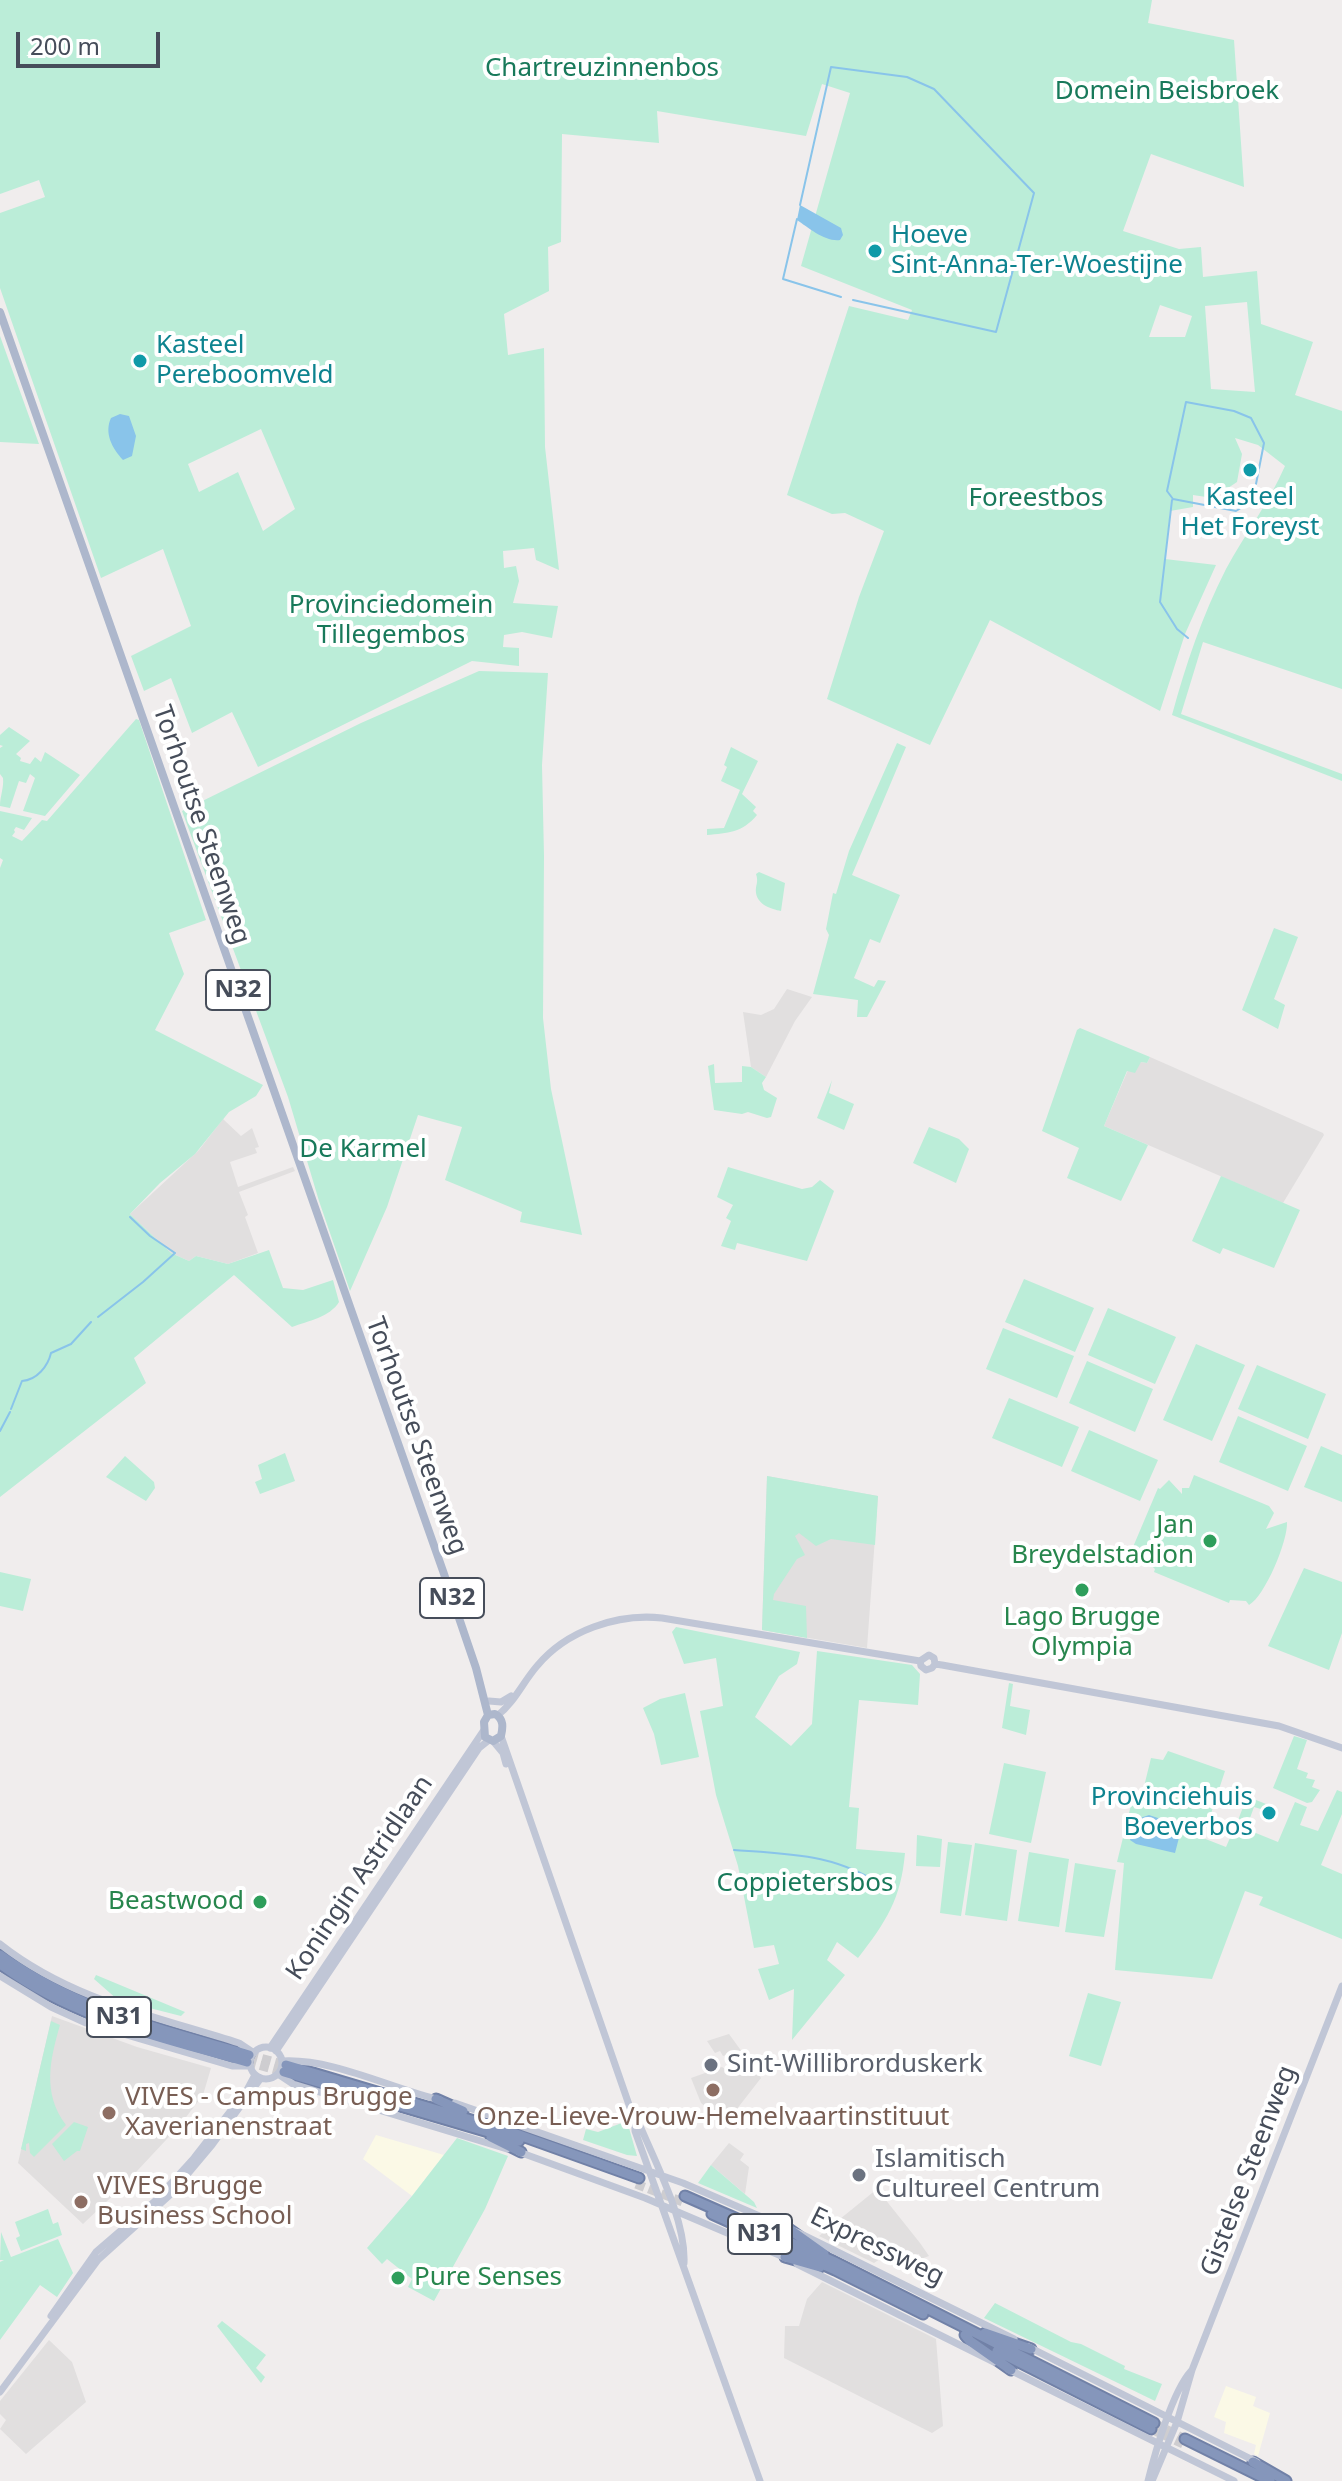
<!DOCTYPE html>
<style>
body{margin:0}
#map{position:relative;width:1342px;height:2481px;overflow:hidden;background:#f0eded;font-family:"Noto Sans",sans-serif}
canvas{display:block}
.scale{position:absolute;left:16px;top:32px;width:144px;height:36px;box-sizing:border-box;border:4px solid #464d5a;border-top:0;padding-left:10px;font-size:24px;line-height:28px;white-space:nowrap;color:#464d5a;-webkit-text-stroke:6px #fff;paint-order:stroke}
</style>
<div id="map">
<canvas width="1342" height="2481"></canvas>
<div class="scale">200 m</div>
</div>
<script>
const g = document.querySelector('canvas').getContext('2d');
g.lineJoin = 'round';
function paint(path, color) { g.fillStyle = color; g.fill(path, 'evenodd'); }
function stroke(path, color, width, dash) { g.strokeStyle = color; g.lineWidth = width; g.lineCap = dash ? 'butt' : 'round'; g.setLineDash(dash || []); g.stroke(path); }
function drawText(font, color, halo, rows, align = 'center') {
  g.font = font + ' "Noto Sans",sans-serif'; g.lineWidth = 8; g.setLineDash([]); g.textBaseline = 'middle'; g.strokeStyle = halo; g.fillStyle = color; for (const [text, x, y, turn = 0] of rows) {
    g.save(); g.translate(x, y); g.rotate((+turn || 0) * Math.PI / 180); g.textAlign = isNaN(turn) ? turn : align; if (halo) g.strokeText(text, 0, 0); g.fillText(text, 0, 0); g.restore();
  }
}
paint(new Path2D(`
 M376,2135L444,2155L412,2196L363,2159Z
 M1226,2386L1256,2397L1253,2406L1270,2413L1258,2456L1254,2454L1256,2445L1224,2433L1226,2422L1214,2417Z`), '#fbf9e6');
paint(new Path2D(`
 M787,989L812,997L795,1021L766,1077L751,1067L743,1012L761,1015L774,1009Z
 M1150,1057L1323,1133L1324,1135L1283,1203L1104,1126L1128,1070L1141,1062L1147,1063Z
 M223,1119L241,1136L252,1128L259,1147L255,1148L257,1153L230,1162L238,1187L293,1167L295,1171L239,1192L248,1215L245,1217L258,1253L228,1264L196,1256L189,1261L171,1253L130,1214L199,1150Z
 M767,1476L878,1496L867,1648L762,1630Z
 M52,2016L137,2047L211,2068L203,2095L180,2125L123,2186L83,2224L18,2163Z
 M729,2034L761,2078L726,2123L701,2103L691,2078L722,2067L725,2069L732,2060L729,2054L723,2056L720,2051L715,2053L707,2041Z
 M729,2143L744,2154L740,2160L749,2167L745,2194L711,2165Z
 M877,2189L920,2243L929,2256L921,2259L919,2254L880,2259L874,2263L819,2236Z
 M822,2282L936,2339L943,2426L932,2433L784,2358L785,2326H799L807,2299Z
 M49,2340L72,2362L86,2402L26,2454L0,2429L6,2420L0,2414V2401Z`), '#e1dfdf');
paint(new Path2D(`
 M0,0H1152L1148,23L1234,40L1244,187L1151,154L1123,231L1179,249L1201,247L1203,277L1257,271L1261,324L1313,342L1295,395L1342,411V689L1203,642L1181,714L1342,774V781L1172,715C1186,664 1202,616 1226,569C1245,534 1269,503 1285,466L1258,445L1235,438L1242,454L1237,482L1213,498L1193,495V507L1170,511L1165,559L1216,565L1185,634L1160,711L990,620L930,745L827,699L859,597L884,531L845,513L832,514L787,495L849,306L908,320L912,310L801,266L850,93L822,84L806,136L657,111L659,143L562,134L561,242L548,247L549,291L504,314L508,355L544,348L545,447L559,570L536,560L534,548L503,551L504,568L516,566L519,581L513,603L558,606L552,638L522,632L504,635L503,647L519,648V666L472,661L258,767L232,712L192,733L171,678L144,691L131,656L191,626L163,549L101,578L0,288V213L45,197L39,180L0,194ZM1247,302L1255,392L1211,389L1205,306ZM1160,305L1192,316L1185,337H1149ZM261,429L295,509L263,531L238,472L199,492L188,464Z
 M0,336L39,444L0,442Z
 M479,671L548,673L542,765L544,856L543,1018L551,1089L582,1235L520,1222L522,1212L445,1180L462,1127L418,1115L387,1207L350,1291L319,1201L288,1097L182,811L361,723Z
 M136,719L139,720L206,920L169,933L184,974L155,1030L263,1085L256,1096L229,1112L195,1154L160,1183L130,1214L171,1253L189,1261L196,1256L228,1264L269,1250L283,1288L303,1290L333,1280L339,1302C330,1317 308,1321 292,1327L234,1275L134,1358L146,1383L0,1497V868L3,860L0,858V811L32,818L24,830L16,827L14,830L15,832L12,836L22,841L42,820L47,821Z
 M9,727L30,741L16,754L21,758L20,761L30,764L35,757L41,762L45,752L80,775L45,816L23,811L35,778L30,774L26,783L19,781L10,808L0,806C0,796 4,788 3,778L0,774V748L3,746L0,745V735Z
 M897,743L906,747L852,875L900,895L880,943L870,939L854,978L874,987L878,980L886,981L867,1017H857L858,1000L813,994L829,935L826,929L833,893L836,894L849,851Z
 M731,747L758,761L742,794L756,807L753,811L757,815C742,833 728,833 707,835V829L724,828L740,790L721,781L727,767L724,765Z
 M759,872L785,883L781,911C771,909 758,905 756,893C755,885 759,883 756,874Z
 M1274,928L1298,937L1274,999L1285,1005L1278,1029L1242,1010Z
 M1080,1028L1150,1057L1147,1063L1141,1062L1135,1073L1127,1071L1104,1126L1148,1145L1121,1201L1067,1178L1079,1148L1042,1131L1077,1030Z
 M714,1064L715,1083L742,1082V1066L751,1067L766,1077L762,1083L764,1090L777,1098L771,1117L767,1118L748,1112L742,1114L714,1110L708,1066Z
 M832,1080L829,1093L854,1104L844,1130L817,1118Z
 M929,1127L959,1139L969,1149L956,1183L913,1163Z
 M728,1167L802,1189L812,1187L820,1180L834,1191L807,1261L737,1243L735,1250L721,1246L731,1221L726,1218L733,1205L717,1197Z
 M1221,1176L1300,1210L1274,1268L1223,1248L1220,1254L1192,1241Z
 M1024,1279L1094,1308L1075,1352L1005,1322Z
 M1108,1308L1176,1337L1155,1384L1088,1355Z
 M1003,1328L1074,1356L1057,1398L986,1369Z
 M1196,1344L1245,1365L1212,1441L1163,1420Z
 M1087,1361L1153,1389L1135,1432L1069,1403Z
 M1257,1365L1326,1394L1308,1439L1238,1409Z
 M1009,1398L1079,1427L1062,1467L992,1438Z
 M1238,1416L1307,1446L1288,1491L1219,1462Z
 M1089,1430L1158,1460L1140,1501L1071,1471Z
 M1321,1446L1342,1455V1502L1304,1487Z
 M285,1453L295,1481L260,1494L255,1482L262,1479L258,1465Z
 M125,1456L154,1482L155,1488L146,1501L106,1477Z
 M1194,1475L1269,1506L1274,1513L1266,1529L1287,1522C1288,1541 1265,1596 1249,1605L1246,1601L1230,1600L1229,1603L1154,1572L1155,1569L1145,1560L1136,1565L1135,1549L1133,1547L1158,1488L1160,1489L1169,1480L1182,1494V1488H1189Z
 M767,1476L878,1496L875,1545L831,1539L816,1546L799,1533L795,1536L805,1555L797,1559L774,1594L773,1600L806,1606L807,1638L762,1630Z
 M1304,1568L1342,1582V1633L1329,1670L1268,1646Z
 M0,1572L31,1579L23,1611L0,1606Z
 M676,1627L800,1652L797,1664L779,1676L755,1717L791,1746L812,1724L817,1651L912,1665L920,1674L918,1705L859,1700L849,1807L859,1808L856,1849L905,1853C901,1899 886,1922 858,1958L837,1942L827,1960L845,1975L792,2040L794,1989L769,2000L758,1969L779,1964L774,1945L754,1948L738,1866L716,1795L700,1711L723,1706L716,1658L684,1664L672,1632Z
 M1009,1683L1013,1684L1010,1706L1030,1710L1026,1735L1002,1728Z
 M685,1693L699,1757L661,1765L654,1734L643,1708L660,1699Z
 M1294,1736L1307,1740L1297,1769L1308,1773L1306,1778L1315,1780L1312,1787L1320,1790L1312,1802L1307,1803L1273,1788Z
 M1168,1751L1225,1771L1203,1838L1226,1847L1233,1831L1238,1830L1235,1828L1245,1802L1237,1798L1241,1794L1266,1804L1264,1810L1254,1807L1246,1829L1278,1842L1295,1802L1307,1807L1300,1825L1318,1831L1337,1790L1342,1792V1814L1321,1865L1342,1874V1939L1259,1905L1263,1897L1245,1891L1212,1979L1115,1970L1124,1863L1117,1862L1131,1805L1139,1807L1151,1758L1163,1760Z
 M1004,1763L1046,1772L1031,1843L989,1834Z
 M917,1835L942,1839L940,1867L916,1866Z
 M948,1842L972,1845L961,1916L940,1913Z
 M975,1843L1017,1850L1007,1921L965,1915Z
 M1029,1852L1069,1859L1059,1927L1018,1921Z
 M1075,1863L1116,1870L1104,1937L1065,1932Z
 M96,1975L185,2012L181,2016L118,2000L94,1979Z
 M1088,1993L1121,2002L1101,2066L1069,2056Z
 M51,2021L60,2025C50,2060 42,2093 66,2125L34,2157L30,2153L29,2143L26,2144V2151L21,2149Z
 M627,2121L637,2156L627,2155L583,2140L586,2129L598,2132Z
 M74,2122L88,2127L80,2151H77L64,2161L52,2144Z
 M457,2138L508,2156L485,2209L434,2301L408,2287L412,2279L387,2259L382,2264L367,2248L412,2196Z
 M711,2165L754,2202L757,2208L698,2183Z
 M48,2209L53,2224L58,2222L62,2235L21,2251L16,2238L20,2236L15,2222Z
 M1,2232L11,2257L58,2239L73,2273L57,2297L40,2285L0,2340V2262L4,2260H0Z
 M995,2303L1071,2342L1081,2344L1125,2366L1124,2369L1162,2384L1155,2401L984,2318Z
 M222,2321L266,2355L256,2368L265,2377L261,2383L217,2326Z`), '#bbedd8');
paint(new Path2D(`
 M800,205L841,228L843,235L840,240C825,242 809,228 797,220Z
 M120,414L129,416L136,436L132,456L123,460C112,448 104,433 111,418Z
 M1149,1815L1179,1825L1181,1830L1175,1853L1136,1844L1130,1840L1134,1820Z`), '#89c4ea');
stroke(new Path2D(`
 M800,205L831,67L907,77L934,89L1034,193L996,332L853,300
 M797,219L783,279L841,297
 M1255,489L1252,501L1236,511L1173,499L1167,491L1186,402L1234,411L1251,418L1264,443L1256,484
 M1172,500L1160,602L1177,629L1188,638
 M98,1317L143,1282L175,1253L150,1236L130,1217
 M11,1409L22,1381C37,1380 48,1366 51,1353L71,1344L91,1322
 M0,1431L10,1412
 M734,1850C792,1854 839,1854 887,1889`), '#89c4ea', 2);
stroke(new Path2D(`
 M249,2055L286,2065
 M247,2062L284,2072
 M636,2184L683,2202
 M1154,2423L1185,2439
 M1151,2429L1183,2444`), '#cecdd0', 9, [9, 4.5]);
const highway = new Path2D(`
 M0,1955C76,2010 160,2029 249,2055
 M0,1964C73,2019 161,2037 247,2062
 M286,2065L508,2131L639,2178
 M284,2072L519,2141
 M436,2099L463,2111
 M491,2137L521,2152
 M685,2196L833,2261L1154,2423
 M712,2214L835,2270L923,2314
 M789,2229L824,2254
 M785,2257L820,2267
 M985,2333L1031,2349
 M965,2335L970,2341L1011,2370
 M997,2351L1151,2429
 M1185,2439L1270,2481
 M1253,2462L1286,2481`);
stroke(highway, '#7181a7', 13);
stroke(new Path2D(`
 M920,1661L921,1666L926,1670L932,1668L935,1664L942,1665L1279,1726L1342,1748
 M489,1701L501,1702L511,1696
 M498,1715C514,1703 523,1682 537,1666C566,1631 617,1613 662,1618L920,1661L929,1655L934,1658L935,1664
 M501,1736L635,2122L641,2128C657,2166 686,2221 684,2263
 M493,1741L503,1753L506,1764
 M0,1944C71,2000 155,2016 239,2043L254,2053
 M0,1976L51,2007L86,2023L232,2066H250
 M250 2063a16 16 0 1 1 32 0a16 16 0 1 1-32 0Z
 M270,2048L484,1730
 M276,2051L479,1748L489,1740
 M282,2061C332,2058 390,2088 440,2100
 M278,2074L293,2084L507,2149
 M455,2103L683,2183L801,2234L1014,2339
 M635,2122V2131L760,2481
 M519,2152L645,2198L786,2258
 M797,2264L994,2362
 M51,2316L96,2252L154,2202L194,2158L247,2090L255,2075
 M1029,2347L1257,2462
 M1008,2369L1234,2481
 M0,2392L98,2260L170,2195L212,2145L261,2078
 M1148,2481C1155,2453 1172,2392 1191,2371
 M1152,2481L1177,2422L1192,2370L1342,1986`), '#c0c6d6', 7);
stroke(new Path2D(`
 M0,312L443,1571L476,1668L488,1715
 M495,1714C504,1719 503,1727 501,1736L493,1741L485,1737L484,1722L488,1715Z`), '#adb7cc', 8);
stroke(highway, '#8596bb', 9);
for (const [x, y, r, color] of [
 [875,251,8,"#0f9aa8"],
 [140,361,8,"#0f9aa8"],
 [1250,470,8,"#0f9aa8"],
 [1210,1541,8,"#2e9e5b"],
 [1082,1590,8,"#2e9e5b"],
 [1269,1813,8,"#0f9aa8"],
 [260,1902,8,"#2e9e5b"],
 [711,2065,8,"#6b7280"],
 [713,2090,8,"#8d6e63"],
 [109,2113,8,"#8d6e63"],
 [859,2175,8,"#6b7280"],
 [81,2202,8,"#8d6e63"],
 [398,2278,8,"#2e9e5b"]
]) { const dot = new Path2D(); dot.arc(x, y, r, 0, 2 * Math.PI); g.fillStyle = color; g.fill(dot); stroke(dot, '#fff', 3); }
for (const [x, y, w] of [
 [238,990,64],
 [452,1598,64],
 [119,2017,64],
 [760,2234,64]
]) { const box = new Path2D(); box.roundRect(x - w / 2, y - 20, w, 40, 6); g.fillStyle = '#fff'; g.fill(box); stroke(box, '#464d5a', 2); }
drawText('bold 24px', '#464d5a', null, [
 ["N32",238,990],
 ["N32",452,1598],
 ["N31",119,2017],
 ["N31",760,2234]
]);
drawText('26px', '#18795a', '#fff', [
 ["Chartreuzinnenbos",602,69],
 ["Domein Beisbroek",1167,92],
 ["Foreestbos",1036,499],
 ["Provinciedomein",391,606],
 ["Tillegembos",391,636],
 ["De Karmel",363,1150],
 ["Coppietersbos",805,1884]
]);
drawText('26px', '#0d838f', '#fff', [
 ["Hoeve",891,236],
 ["Sint-Anna-Ter-Woestijne",891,266],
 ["Kasteel",156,346],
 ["Pereboomveld",156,376],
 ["Kasteel",1250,498,"center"],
 ["Het Foreyst",1250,528,"center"],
 ["Provinciehuis",1253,1798,"right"],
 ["Boeverbos",1253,1828,"right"]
], 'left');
drawText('26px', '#464d5a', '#fff', [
 ["Torhoutse Steenweg",201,825,71],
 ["Torhoutse Steenweg",416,1436,70],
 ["Koningin Astridlaan",360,1878,-56],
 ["Gistelse Steenweg",1249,2171,-69],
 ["Expressweg",877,2247,26]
]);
drawText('26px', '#27864d', '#fff', [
 ["Jan",1194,1526],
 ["Breydelstadion",1194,1556],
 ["Lago Brugge",1082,1618,"center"],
 ["Olympia",1082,1648,"center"],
 ["Beastwood",244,1902],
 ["Pure Senses",414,2278,"left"]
], 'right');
drawText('26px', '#5b616d', '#fff', [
 ["Sint-Willibrorduskerk",727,2065],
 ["Islamitisch",875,2160],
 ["Cultureel Centrum",875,2190]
], 'left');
drawText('26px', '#785e54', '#fff', [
 ["VIVES - Campus Brugge",125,2098],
 ["Xaverianenstraat",125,2128],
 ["Onze-Lieve-Vrouw-Hemelvaartinstituut",713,2118,"center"],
 ["VIVES Brugge",97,2187],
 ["Business School",97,2217]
], 'left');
</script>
